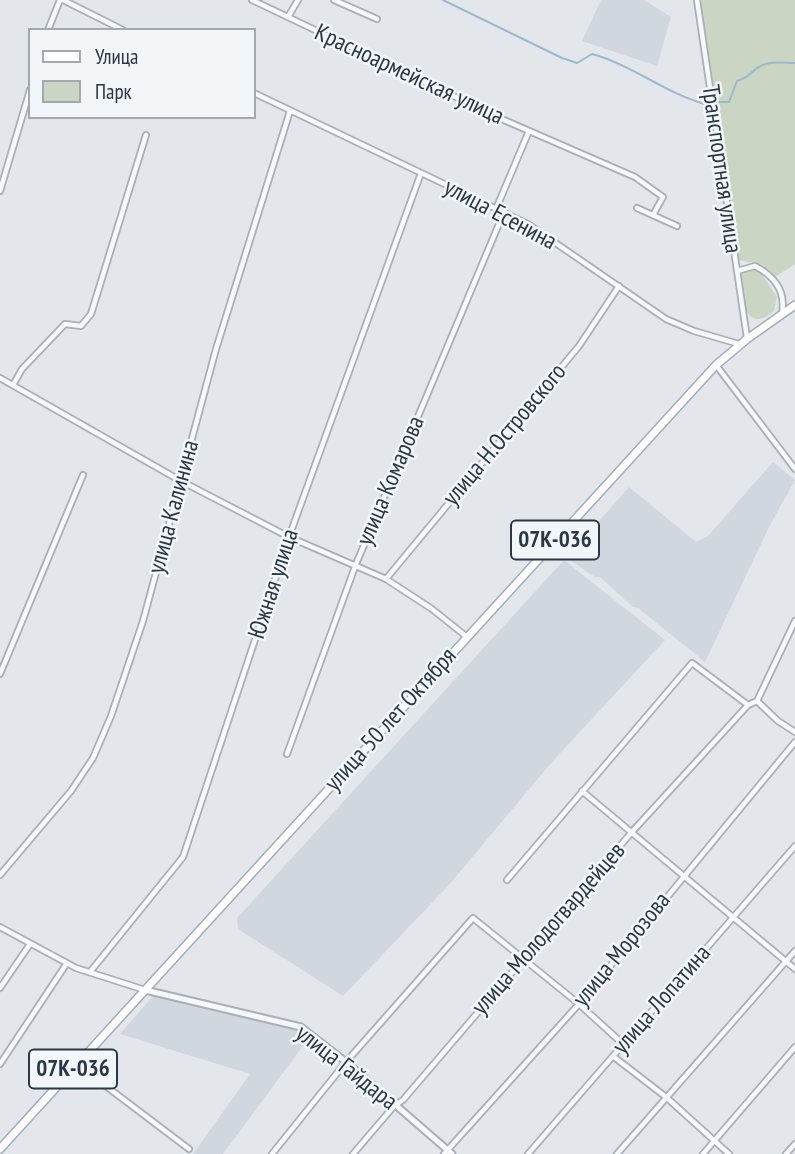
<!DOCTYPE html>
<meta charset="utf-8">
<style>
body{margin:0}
#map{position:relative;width:795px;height:1154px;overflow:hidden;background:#e3e7ec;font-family:"PT Sans Narrow",sans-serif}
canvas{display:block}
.legend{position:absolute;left:28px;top:28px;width:228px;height:91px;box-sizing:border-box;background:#f3f6f9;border:2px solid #a2aab1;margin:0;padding:9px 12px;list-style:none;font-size:21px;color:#293746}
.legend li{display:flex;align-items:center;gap:14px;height:35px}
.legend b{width:35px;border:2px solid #a2aab1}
</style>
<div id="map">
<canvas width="795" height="1154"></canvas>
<ul class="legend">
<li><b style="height:9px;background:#fff"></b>Улица</li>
<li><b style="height:19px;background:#cad6c3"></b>Парк</li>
</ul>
</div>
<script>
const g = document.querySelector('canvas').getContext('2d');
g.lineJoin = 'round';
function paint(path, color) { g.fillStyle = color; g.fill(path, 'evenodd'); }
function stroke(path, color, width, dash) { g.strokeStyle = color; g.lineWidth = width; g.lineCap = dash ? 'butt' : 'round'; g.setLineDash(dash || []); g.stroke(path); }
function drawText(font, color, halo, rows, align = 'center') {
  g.font = font + ' "PT Sans Narrow",sans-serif'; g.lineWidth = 5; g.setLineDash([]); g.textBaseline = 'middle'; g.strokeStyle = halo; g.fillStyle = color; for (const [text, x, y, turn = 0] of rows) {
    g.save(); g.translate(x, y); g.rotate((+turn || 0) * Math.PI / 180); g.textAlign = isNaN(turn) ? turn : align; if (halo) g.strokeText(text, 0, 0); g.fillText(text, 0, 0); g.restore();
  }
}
paint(new Path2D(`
 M601,0H644L671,17L657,66L582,41Z
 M773,462L795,480L769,527L705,662L638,608L633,607L600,577H595L567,558L629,487L696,542L708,536Z
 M564,560L665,640L551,763L448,886L343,996L238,929L237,918Z
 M153,996L205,1006L286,1026L302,1032L300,1040L305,1043L223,1154H193L250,1074L120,1034Z`), '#d0d7de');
paint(new Path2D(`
 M700,0H795V264L775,277L771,276L763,265L739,260Z
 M753,269L761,273L777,297L774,311C745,336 741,297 741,275L746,270Z`), '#cad6c3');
stroke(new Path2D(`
 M443,0L562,58L577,63L592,54C632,65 665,93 705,104
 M719,102H729L737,81C746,78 749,75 756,69C766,60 782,63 795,63`), '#9bbace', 2);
const minor = new Path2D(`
 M63,0L123,30
 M252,0L504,120L635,177L663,197L653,215
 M334,0L377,19
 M697,0L747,338
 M288,17L298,0
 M48,30L60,0
 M254,93L528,224L666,319L694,331L739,344
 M0,191L30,90
 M637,208L677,226
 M496,209L529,131
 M737,271L755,266C774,276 786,291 782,313
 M716,365L795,469
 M0,378L181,481L289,537L386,579L432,609L467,637
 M13,385L22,369L65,324L81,326L91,314L146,135
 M386,579L579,346L619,286
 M0,674L83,475
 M757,701L795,621
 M287,754L356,564L504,212
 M582,791L795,969
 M0,875L71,791L93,758L111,716L143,621L216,349L290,111
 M507,880L692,663L748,705L757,701L778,721L795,732
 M0,927L76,968L145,990
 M90,972L183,857L289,537L421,173
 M0,988L30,944
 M614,1057L666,1097L729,1154
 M0,1064L67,963
 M78,1065L189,1149
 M272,1154L346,1062L473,918L579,1004L623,1044
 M353,1154L394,1106L403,1100L631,833L748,705
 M444,1154L579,1004L795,742
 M528,1154L795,846
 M617,1154L795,951
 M703,1154L795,1047
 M786,1154L795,1144`);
const tertiary = new Path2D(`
 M145,990L301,1027L346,1062L452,1154`);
const primary = new Path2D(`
 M0,1149L716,365L747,339L795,305`);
stroke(minor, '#a7afb7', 8);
stroke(tertiary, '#a7afb7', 9);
stroke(primary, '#a1adb9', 10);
stroke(minor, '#f6f8fa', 4.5);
stroke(tertiary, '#f6f8fa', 5);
stroke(primary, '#fff', 7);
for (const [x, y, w] of [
 [555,540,88],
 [73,1069,88]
]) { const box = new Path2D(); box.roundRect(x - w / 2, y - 19.5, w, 39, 5); g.fillStyle = '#f3f6f9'; g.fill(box); stroke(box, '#293746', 2); }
drawText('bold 23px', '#293746', null, [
 ["07К-036",555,540],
 ["07К-036",73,1069]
]);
drawText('24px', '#293746', '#f3f6f9', [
 ["Красноармейская улица",409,75,25],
 ["Транспортная улица",721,169,82],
 ["улица Есенина",500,215,28],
 ["улица Н.Островского",505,435,-50],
 ["улица Комарова",391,481,-67],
 ["улица Калинина",174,507,-75],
 ["Южная улица",274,584,-72],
 ["улица 50 лет Октября",391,720,-48],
 ["улица Молодогвардейцев",549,929,-49],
 ["улица Морозова",622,950,-51],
 ["улица Лопатина",662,1000,-49],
 ["улица Гайдара",346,1068,38]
]);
</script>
